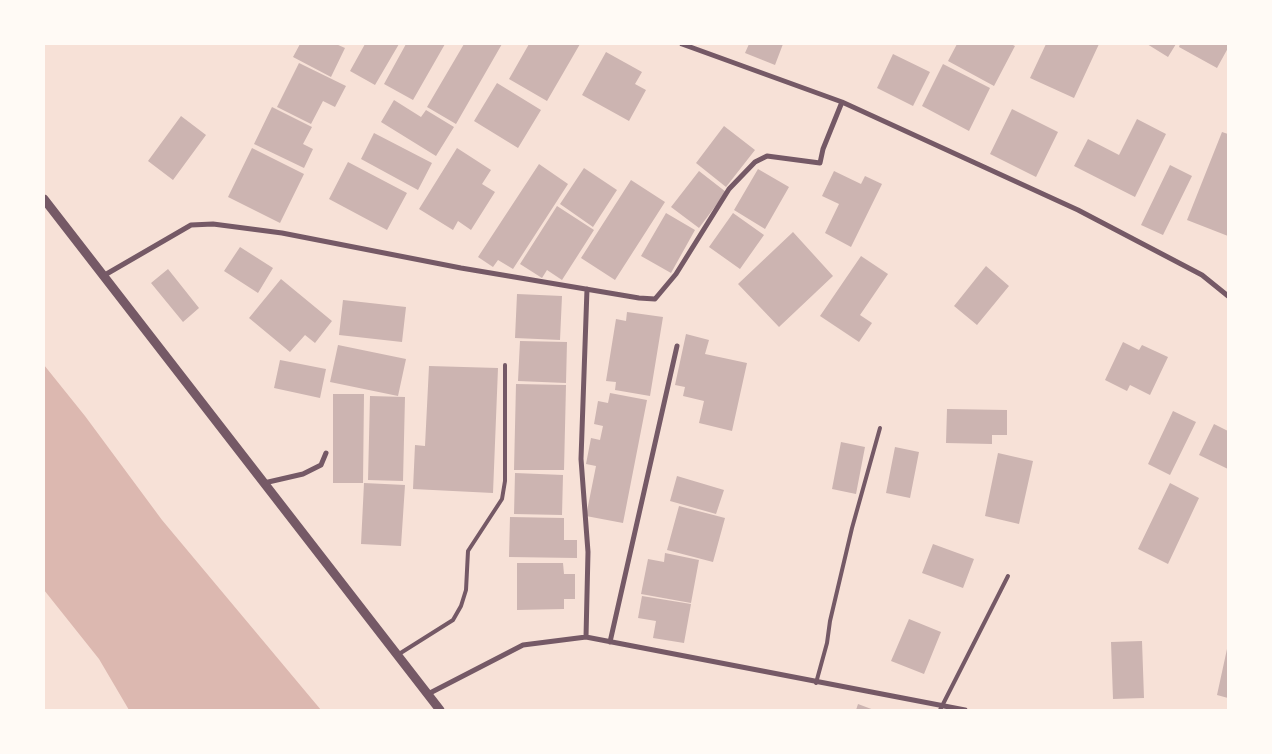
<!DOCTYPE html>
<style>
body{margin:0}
#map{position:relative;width:1272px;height:754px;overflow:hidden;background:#f7e1d7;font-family:"Noto Sans",sans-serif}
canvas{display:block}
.frame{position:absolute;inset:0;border:45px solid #fffaf5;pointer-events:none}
</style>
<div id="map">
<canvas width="1272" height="754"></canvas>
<div class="frame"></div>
</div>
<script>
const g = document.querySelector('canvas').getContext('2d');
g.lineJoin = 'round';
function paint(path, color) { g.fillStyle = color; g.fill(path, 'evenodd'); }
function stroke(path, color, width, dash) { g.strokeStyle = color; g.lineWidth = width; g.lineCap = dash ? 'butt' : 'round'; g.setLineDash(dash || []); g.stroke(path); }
paint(new Path2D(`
 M44,365L85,416L162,520L321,710H129L99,659L44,590Z`), '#dcb8b0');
paint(new Path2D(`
 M300,44H336L345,48L331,77L293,57Z
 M365,44H399L375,85L350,71Z
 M406,44H445L413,100L384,84Z
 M464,44H502L456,124L427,107Z
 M529,44H580L547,101L509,79Z
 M749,44H783L775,65L745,53Z
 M957,44H1011L1015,46L994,86L948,61Z
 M1046,44H1099L1074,98L1030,78Z
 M1147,44H1176L1168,57Z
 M1180,44H1228V48L1217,68L1179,47Z
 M606,52L642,72L635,84L646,90L629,121L582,95Z
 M893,54L930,72L913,106L877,88Z
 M299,63L346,86L335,107L323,101L311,124L277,107Z
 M943,64L990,88L969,131L922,106Z
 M497,83L541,110L518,148L474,121Z
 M394,100L421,117L426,110L454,127L436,156L381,122Z
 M272,107L312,127L303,144L313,149L304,168L254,144Z
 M1012,109L1058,132L1036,177L990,154Z
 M181,116L206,135L173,180L148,161Z
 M1137,119L1166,134L1135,197L1074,166L1088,139L1119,155Z
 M724,126L755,150L726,187L696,163Z
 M1222,132L1228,134V236L1187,220Z
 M374,133L432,163L418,190L361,159Z
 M252,148L304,174L280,223L228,197Z
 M457,148L491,170L482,184L495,192L471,230L458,221L453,230L419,209Z
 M348,162L407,193L387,230L329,199Z
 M539,164L568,184L513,269L498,260L493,267L478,257Z
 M1170,165L1192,176L1163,235L1141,225Z
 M584,168L617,190L593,227L560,204Z
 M758,169L789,187L765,229L734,210Z
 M699,171L726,192L699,228L671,207Z
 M834,171L861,184L865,176L882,184L851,247L825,233L839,204L822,196Z
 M631,180L665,202L615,280L581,258Z
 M557,206L594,230L562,280L547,270L542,278L520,264Z
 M666,213L695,230L671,273L641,256Z
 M733,213L764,235L740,269L709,247Z
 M793,232L833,276L779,327L738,284Z
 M240,247L273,268L258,293L224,271Z
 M861,256L888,274L860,315L872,323L859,342L820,316Z
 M986,266L1009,286L977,325L954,306Z
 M168,269L199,308L183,322L151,283Z
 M281,279L332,321L315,343L305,335L290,352L249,318Z
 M517,294L562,296L560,340L515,338Z
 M343,300L406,307L402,342L339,335Z
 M627,312L663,317L650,396L615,390L616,382L606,381L616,319L626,321Z
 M686,334L709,340L705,354L747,363L732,431L699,423L704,401L683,396L685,387L675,385Z
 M520,341L567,342L566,383L518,381Z
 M1123,342L1139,350L1142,345L1168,357L1150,395L1130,385L1127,391L1105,380Z
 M338,345L406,359L398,396L330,382Z
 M280,360L326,369L320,398L274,388Z
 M429,366L498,368L493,493L413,489L415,445L425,446Z
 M516,384L566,385L564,470H514Z
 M610,393L647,400L623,523L586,516L596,466L586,464L591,438L600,440L603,426L594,424L598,401L608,403Z
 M333,394H364L363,483H333Z
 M370,396L405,397L403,481L368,480Z
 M947,409L1007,410V435H992V444L946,443Z
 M1173,411L1196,422L1170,475L1148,464Z
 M1214,424L1228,431V469L1199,455Z
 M841,442L865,447L856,494L832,489Z
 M895,447L919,452L910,498L886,493Z
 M998,453L1033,461L1019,524L985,516Z
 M515,473L563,475L562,515L514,514Z
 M677,476L724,490L716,514L670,501Z
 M364,483L405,485L401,546L361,544Z
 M1170,483L1199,498L1168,564L1138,549Z
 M679,506L725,518L713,562L667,550Z
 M510,517L564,518V540H577V558L509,557Z
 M933,544L974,559L963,588L922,573Z
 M665,553L699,560L691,603L641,594L648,559L664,562Z
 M517,563H563L564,574H575V599H564V609L517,610Z
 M642,596L691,604L684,643L653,638L656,621L638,618Z
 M909,619L941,632L924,674L891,661Z
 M1142,641L1144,698L1113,699L1111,642Z
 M1227,649H1228V698L1217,695Z
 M858,704L874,710H856Z`), '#ccb4b1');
stroke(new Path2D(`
 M399,654L453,620L461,606L466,590L468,551L502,499L505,481V365
 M816,683L827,643L830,621L852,528L880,428
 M940,710L1008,576`), '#755966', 4);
stroke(new Path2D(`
 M682,44L842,102L1078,210L1202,275L1228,296
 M103,276L191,225L213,224L282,233L461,268L639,298L655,299L676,274L729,189L755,162L767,156L820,163L823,149L842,102
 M264,483L303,474L321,465L326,453
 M586,637L588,552L581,459L587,289
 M610,642L677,346
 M428,694L523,645L586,637L965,710`), '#755966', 5);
stroke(new Path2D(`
 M44,199L440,710`), '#755966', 9);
</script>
